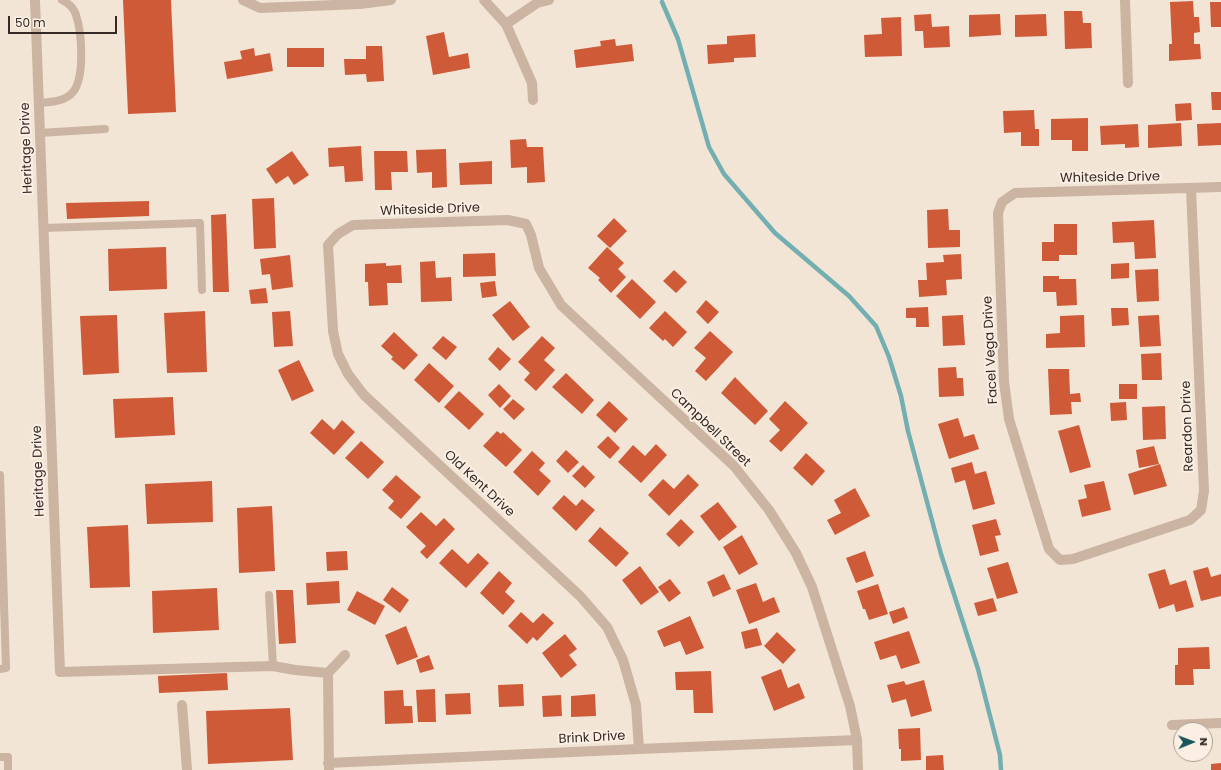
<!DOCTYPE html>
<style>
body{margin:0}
#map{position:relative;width:1221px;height:770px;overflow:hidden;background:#f2e5d6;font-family:Poppins,sans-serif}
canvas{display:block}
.north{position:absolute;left:1173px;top:722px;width:40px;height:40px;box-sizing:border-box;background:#faefe2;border:1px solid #aba096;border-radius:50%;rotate:89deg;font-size:11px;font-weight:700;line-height:16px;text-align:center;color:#352925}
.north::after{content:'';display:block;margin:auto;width:14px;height:18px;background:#185559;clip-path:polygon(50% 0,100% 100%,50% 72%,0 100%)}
.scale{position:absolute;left:8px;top:16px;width:109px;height:18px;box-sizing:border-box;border:2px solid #352925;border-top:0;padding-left:5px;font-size:12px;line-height:14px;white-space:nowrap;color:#352925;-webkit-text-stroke:3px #faefe2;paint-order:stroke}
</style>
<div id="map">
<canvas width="1221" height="770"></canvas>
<div class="north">N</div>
<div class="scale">50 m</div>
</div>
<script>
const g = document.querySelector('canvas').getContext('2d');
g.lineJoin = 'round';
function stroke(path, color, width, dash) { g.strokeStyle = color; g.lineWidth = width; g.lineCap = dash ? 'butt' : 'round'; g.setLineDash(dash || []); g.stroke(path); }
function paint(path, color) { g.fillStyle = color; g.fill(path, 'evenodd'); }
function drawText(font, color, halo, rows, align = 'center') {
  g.font = font + ' Poppins,sans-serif'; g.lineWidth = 4; g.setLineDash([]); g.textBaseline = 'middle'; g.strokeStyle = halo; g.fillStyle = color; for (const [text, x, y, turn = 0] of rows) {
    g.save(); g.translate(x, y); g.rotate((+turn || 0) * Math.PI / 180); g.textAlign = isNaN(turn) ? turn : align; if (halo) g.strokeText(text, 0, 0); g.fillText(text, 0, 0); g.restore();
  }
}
stroke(new Path2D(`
 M662,2L678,39L709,147L724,174L775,233L849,296L876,326L889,357L901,396L908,431L941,554L978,669L1000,755L1001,770`), '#73afb1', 4.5);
paint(new Path2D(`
 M123,0H171L176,112L128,114Z
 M1193,1L1194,17H1199L1200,32L1194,33V44H1200L1201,59L1169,61V44H1172L1170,2Z
 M1210,2H1221V27H1211Z
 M1064,11H1082L1083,23H1091L1092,48L1065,49Z
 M931,14L932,27L949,26L950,47L924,48L923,31H915L914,15Z
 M1000,14L1001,35L969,37V15Z
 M1046,14L1047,36L1015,37V15Z
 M901,17L902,56L865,57L864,35L882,34L881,18Z
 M444,32L449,57L468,53L470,68L433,75L426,36Z
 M755,34L756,57L734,58V62L708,64L707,45L727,44V36Z
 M615,39L616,46L632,44L634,61L576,68L574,50L601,46L600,41Z
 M366,46H382L384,81L367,82L366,74L345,75L344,59H366Z
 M254,48L255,56L270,53L273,71L227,79L224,62L242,59L240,51Z
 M287,48H324V67H287Z
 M1211,92H1221V110H1212Z
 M1191,103L1192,120L1176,121L1175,104Z
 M1034,110L1035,129H1039V146H1021V132L1004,133L1003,111Z
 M1088,118V151H1072V140H1051V119Z
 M1181,123L1182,146L1148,148V125Z
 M1221,123V145L1198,146L1197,124Z
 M1138,124L1139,147L1125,148V144L1101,145L1100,126Z
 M526,139L527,147H543L545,182L527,183V167L511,168L510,140Z
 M361,146L363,181L345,182L344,166L329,167L328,148Z
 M446,149L447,187L432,188V172L417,173L416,150Z
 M292,151L309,175L294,185L288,176L276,184L266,169Z
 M374,151H407L408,172H391L392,190H375Z
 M492,161V184L460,185L459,163Z
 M274,198L276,248L254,249L252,199Z
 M149,201V216L67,219L66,203Z
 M948,209L949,230H960V247L928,248L927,210Z
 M226,214L229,292H213L211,215Z
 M614,218L627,231L610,248L597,236Z
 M1154,220L1156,258L1135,259L1134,242L1113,243L1112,222Z
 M1054,224H1077V255H1059V261H1042V242H1054Z
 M166,247L167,289L109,291L108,249Z
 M607,247L624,263L618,269L626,277L611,293L598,280L600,278L588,268Z
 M495,253L496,276L463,277V254Z
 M961,254L962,279L946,280L947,295L919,297L918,280H927L926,263L944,262L943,255Z
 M290,255L293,287L272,290L270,274L262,275L260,259Z
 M435,261L436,278L451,277L452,301L421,302L420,262Z
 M386,263V266L401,265L402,283H387L388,305L369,306L368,282H365V264Z
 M1129,263V278L1111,279V264Z
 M1158,269L1159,301L1137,302L1135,270Z
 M674,270L687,282L676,293L663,281Z
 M1043,276H1059V279H1076L1077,305L1057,306L1056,292H1043Z
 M632,279L656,302L640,319L616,296Z
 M495,281L497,296L482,298L480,283Z
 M266,288L268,303L251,304L249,290Z
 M706,300L719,312L708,324L696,312Z
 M510,301L530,327L513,341L492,315Z
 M928,307L929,327H916V318H906V308Z
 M1111,308H1128L1129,325L1112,326Z
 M205,311L207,372L167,373L164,313Z
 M290,311L293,346L274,347L272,312Z
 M665,311L687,332L673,347L665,339L663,341L649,328Z
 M117,315L119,373L83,375L80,316Z
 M963,315L965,345L943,346L942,316Z
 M1084,315L1085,347L1046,348V334L1060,333V316Z
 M1159,315L1161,346L1140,347L1138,316Z
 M710,331L733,352L706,381L695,371L706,358L694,348Z
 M394,332L418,355L404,370L391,359L393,357L381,346Z
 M443,336L457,347L446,360L432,348Z
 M542,336L555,348L544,360L555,370L536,391L524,380L530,373L518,362Z
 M498,347L511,359L500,371L488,359Z
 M1161,353L1162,380H1142L1141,354Z
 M299,360L314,391L292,401L278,370Z
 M429,363L454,386L439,403L414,380Z
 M956,367L957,378H963L964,396L939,397L938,368Z
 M1048,369H1069L1070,394L1080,393L1081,402H1071L1072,414L1050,415Z
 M566,373L594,400L582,414L552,387Z
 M735,377L768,411L755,425L721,393Z
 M499,384L511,396L500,408L488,395Z
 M1119,384H1137V399H1119Z
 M459,391L484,414L469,430L444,407Z
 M173,397L175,435L115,438L113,399Z
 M513,399L525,409L514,420L503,409Z
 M609,401L628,419L615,433L596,415Z
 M785,401L808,423L781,452L769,441L780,430L769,419Z
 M1126,402L1127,420L1111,421L1110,403Z
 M1165,406L1166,439L1143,440L1142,407Z
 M958,418L964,437L974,434L979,449L949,459L938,424Z
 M322,419L334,430L342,420L355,432L334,455L310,433Z
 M1079,425L1091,467L1070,473L1058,431Z
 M497,431L501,434L503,432L522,450L506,467L483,446Z
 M608,436L620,448L610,459L597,447Z
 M361,441L384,462L368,479L345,458Z
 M656,444L667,455L641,483L618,462L633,445L645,456Z
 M1154,446L1159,464L1139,468L1136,450Z
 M566,450L579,462L568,473L556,461Z
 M532,451L545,463L539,470L551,481L538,496L513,472Z
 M806,453L825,471L812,486L793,468Z
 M972,462L975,474L986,471L995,504L973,510L965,480L955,483L951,468Z
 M1160,464L1167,486L1134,495L1128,474Z
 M583,465L595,477L585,488L572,476Z
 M688,474L699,485L669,516L648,495L663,479L674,489Z
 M396,475L421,497L401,519L388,508L394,501L382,490Z
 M212,481L213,522L147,524L145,484Z
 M1104,481L1111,510L1082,517L1078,500L1087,498L1084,485Z
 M855,488L870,516L835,535L827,520L841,513L834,500Z
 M564,495L576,506L582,499L595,510L576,531L552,508Z
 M718,502L737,527L719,541L700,516Z
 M272,506L275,571L239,573L237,508Z
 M421,512L436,526L444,518L455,529L427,559L420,552L426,546L406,527Z
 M681,519L694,532L679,547L666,534Z
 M996,519L1001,535L995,536L999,551L980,556L972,525Z
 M128,525L130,587L90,588L87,527Z
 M600,527L629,553L616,567L588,541Z
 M742,535L758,564L739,575L723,547Z
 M452,549L468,564L478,553L489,563L466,588L439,563Z
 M347,551L348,570L327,571L326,552Z
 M865,551L874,576L856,583L846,558Z
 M1008,562L1018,593L997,599L987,568Z
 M640,566L659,592L641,605L622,580Z
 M1208,567L1211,577L1221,574V596L1201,601L1193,571Z
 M1165,569L1170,585L1186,580L1194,607L1176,612L1174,604L1159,609L1148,574Z
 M499,571L512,583L505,592L515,601L503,615L480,593Z
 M724,574L731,589L713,597L707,582Z
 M670,579L681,593L669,602L658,587Z
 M339,581L340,603L307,605L306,583Z
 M756,583L763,602L774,597L780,612L749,624L736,590Z
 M878,584L888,614L869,620L865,609H863L857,591Z
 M392,587L409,600L400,613L383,600Z
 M217,588L219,630L153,633L152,591Z
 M276,590H293L296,643L279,644Z
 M357,591L385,606L375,625L347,610Z
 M993,598L997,611L978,616L974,603Z
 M904,607L908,618L893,624L889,612Z
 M521,612L533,623L543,613L554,623L537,641L533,637L527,644L508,626Z
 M690,616L704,648L686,655L680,641L664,647L657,631Z
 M406,626L418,657L397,665L385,635Z
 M757,628L762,645L745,649L741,632Z
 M909,631L920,663L901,669L896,655L880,660L874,642Z
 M777,632L796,650L783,664L764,646Z
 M565,634L577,649L569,655L577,665L561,678L542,653Z
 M1209,647L1210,669H1193L1194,685H1175V665H1178V648Z
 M429,655L434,669L420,673L416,660Z
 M781,669L788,688L799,683L805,698L774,711L761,677Z
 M711,671L713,713H694L693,690H676L675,672Z
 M227,673L228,690L159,693L158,676Z
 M924,680L932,711L911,717L906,699L892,703L887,685L904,681L906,685Z
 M523,684L524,706L499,707L498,685Z
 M435,689L436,722H418L416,690Z
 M403,690L404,706H412L413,723L385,724L384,691Z
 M470,693L471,714L446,715L445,694Z
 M595,694L596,716L571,717V696Z
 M561,695L562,716L543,717L542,696Z
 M290,708L293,760L208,764L206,711Z
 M920,728L921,760L901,761V749H899L898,729Z
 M943,755L944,770H926V756Z
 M1221,763V770H1211V764Z`), '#cf5a38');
stroke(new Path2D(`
 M38,103C50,102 65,102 73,92C85,77 82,33 76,15C74,8 68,3 62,0
 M39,133L105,129
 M43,228L200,223L202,290
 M0,475L6,668L0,669
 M269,595L273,666
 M0,757H8V770`), '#cbb4a1', 8);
stroke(new Path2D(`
 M35,0L60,672L273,666L295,670L328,673
 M243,0L260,8L360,4L391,0
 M484,0L506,24L532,83L533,100
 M1125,0L1128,83
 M506,24L537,3L549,0
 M1191,189L1204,491L1201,510L1190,520L1073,559L1060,560L1049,549L1009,419L1004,382L998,213L1002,202L1015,193L1221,187
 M182,705L187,770
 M1172,725L1221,723
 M639,749L636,705L623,660L607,627L580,596L364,395L348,374L338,354L333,331L328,245L338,234L353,225L508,220L526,224L531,235L539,268L561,305L734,466L769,510L796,553L812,587L850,706L857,740L858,770
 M328,763L639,749L857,740
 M329,770L328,673L345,655`), '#cbb4a1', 10);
drawText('13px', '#352925', '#faefe2', [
 ["Heritage Drive",27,148,-92],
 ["Whiteside Drive",1110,178,-1],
 ["Whiteside Drive",430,210,-2],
 ["Facel Vega Drive",991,350,-93],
 ["Reardon Drive",1188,426,-92],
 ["Campbell Street",710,428,44],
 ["Heritage Drive",39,471,-92],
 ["Old Kent Drive",479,484,43],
 ["Brink Drive",592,738,-3]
]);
</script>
